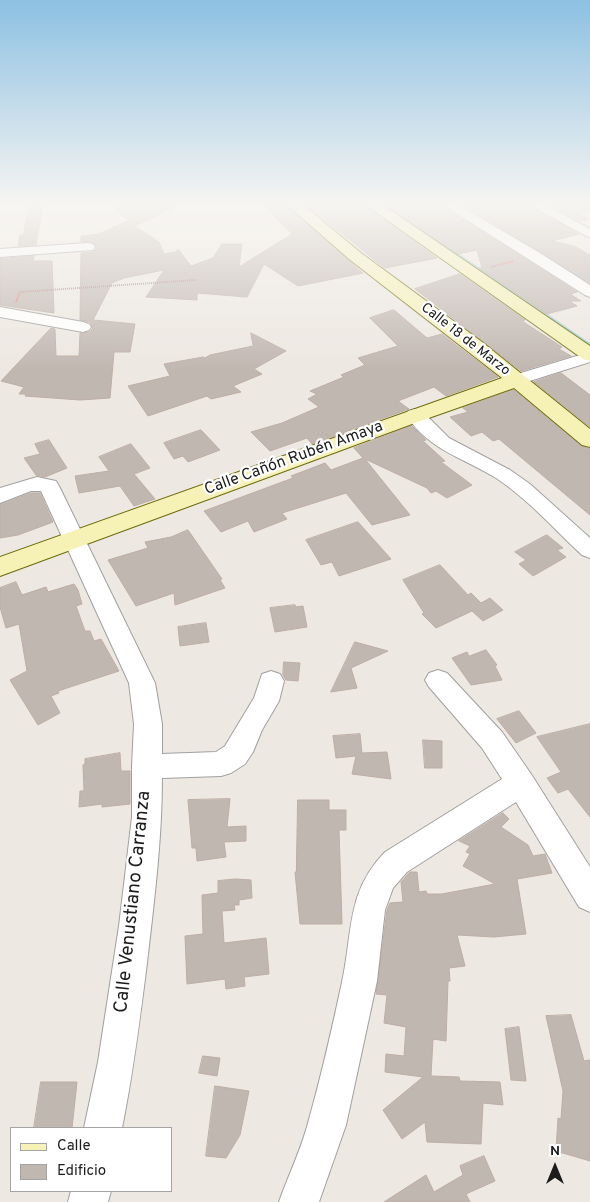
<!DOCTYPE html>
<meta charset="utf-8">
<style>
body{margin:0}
#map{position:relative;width:590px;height:1202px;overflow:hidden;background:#ede8e1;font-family:Overpass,sans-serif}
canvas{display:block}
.legend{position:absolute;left:10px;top:1127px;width:162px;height:65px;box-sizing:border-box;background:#fff;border:1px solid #a4a4a4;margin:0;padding:6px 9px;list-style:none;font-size:15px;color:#1c1c1c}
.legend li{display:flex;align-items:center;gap:10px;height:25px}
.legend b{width:25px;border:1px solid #a4a4a4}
.north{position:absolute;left:530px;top:1142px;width:50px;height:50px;-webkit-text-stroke:4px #fff;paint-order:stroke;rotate:0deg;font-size:14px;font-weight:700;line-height:20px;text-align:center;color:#1c1c1c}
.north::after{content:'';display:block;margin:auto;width:18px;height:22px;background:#1c1c1c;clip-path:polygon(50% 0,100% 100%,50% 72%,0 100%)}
</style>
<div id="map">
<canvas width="590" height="1202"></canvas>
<ul class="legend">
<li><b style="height:6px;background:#f6f2b6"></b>Calle</li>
<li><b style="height:14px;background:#c1b7b1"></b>Edificio</li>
</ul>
<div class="north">N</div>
</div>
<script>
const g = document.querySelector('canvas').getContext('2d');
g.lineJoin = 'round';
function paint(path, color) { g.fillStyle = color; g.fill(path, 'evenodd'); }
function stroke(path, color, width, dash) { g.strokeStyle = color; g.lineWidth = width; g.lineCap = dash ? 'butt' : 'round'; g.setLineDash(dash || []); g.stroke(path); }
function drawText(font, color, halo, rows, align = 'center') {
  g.font = font + ' Overpass,sans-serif'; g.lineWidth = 4.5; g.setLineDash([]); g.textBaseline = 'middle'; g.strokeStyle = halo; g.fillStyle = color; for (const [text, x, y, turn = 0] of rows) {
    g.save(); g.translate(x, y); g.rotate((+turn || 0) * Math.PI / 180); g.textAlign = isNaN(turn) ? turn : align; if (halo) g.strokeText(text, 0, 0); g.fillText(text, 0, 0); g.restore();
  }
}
paint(new Path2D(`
 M381,203H385L590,343V346Z`), '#a3d3d9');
const building = new Path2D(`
 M30,203L43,205L36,245L18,246L20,235H23Z
 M120,203H183L135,226L114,208L123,206Z
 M261,203H283L363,273L298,286L264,264L247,297L197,293V300L146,297L164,270L124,278L112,283L93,320L135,324L130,352H114L110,398L80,400L25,396L26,394H19L24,387L1,381L51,328L55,329L56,356H79L80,333L90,332L93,328L90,322L80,320L81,253L93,252L97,248L93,242H81V236L99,234L127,221L159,242L164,254L176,252L178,249L191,266L213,258L222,244H242L239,267L292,234Z
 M304,203H361L437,258L385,268Z
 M384,203H438L577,292L570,294L581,301H569L577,306L547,314L479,268H482L477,250L458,254Z
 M459,203H524L579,234L552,241L574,246L590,255V283Z
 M546,203H590V211L579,214L589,219L579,221Z
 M34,256L33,261H52L54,313L0,305V259Z
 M460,274L525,320L522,321L562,347L559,349L571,356L521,371L415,289Z
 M394,310L427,338L442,334L498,377L446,396L434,387L398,401L409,409L406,410L312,444L307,438L270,451L251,432L282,423L319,407L308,399L317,394L310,391L344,377L341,375L365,365L358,358L398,346L370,318Z
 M251,333L286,351L254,369L262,374L233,386L241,392L211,399L207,396L148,416L128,386L170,376L164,364L203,357L205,358L210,355L253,346Z
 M561,373L590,395V427L534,382Z
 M514,390L581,446L590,449V515L499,439L493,441L482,432L471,436L450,417L468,412L463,408Z
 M412,426L426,440L423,441L445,461L441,462L472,485L447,498L436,491L431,493L427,488L365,459L410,515L372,525L346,493L282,513L287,519L254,532L248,521L221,532L204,511L293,478L291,476L325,463L331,470L363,458L354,448Z
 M201,430L220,450L188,462L183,456L174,459L164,443Z
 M49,440L67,468L45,477L36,475L24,458L40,454L35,444Z
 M131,444L150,468L134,474L155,499L134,506L120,486L79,493L75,476L109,471L99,457Z
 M31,493H40L53,522L18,535L0,538V505Z
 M358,522L391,559L339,576L332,562L321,565L306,540Z
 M188,530L222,579L220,580L225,588L175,605L174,593L136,606L108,560L148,548L145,542L171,537Z
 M547,535L563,548L557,550L566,557L533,576L519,564L526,560L515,552Z
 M440,565L468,595L471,593L481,603L490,598L503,610L483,621L472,611L436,628L422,614L424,613L403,580Z
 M16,582L22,595L46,587L48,592L74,584L78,590L82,604L76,606L85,631H90L94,641L101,639L119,671L58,691L59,693L51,696L60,713L38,725L10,680L27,671L19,624L6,628L0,607V588Z
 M295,605L296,607L303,606L307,627L275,632L270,608Z
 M206,623L209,642L180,646L178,627Z
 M355,642L388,651L351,668L357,688L331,692Z
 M486,650L497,665L495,666L502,680L471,685L452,658L467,652L469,656Z
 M284,662L300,663L298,681L286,680L283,675Z
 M519,711L536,733L516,743L497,719Z
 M590,724V817L568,789L558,793L547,778L561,772L537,737Z
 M360,734L362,753L387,752L391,779L352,774L356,756L336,758L333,736Z
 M423,740L442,741V768H425Z
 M120,753L121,771H130V804L102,807V804L79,807L80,791H84L83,765L85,764V759Z
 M230,799L227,827L246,826V841L224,842L226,857L197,861L196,848H192L188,800Z
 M298,800H329V810H346V830H339L342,924H300L295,872H296Z
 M503,813L509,819L501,827L528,845L533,856L545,854L552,873L517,879L526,934L494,937L457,935L465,966L449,968L450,981H448L446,1041L433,1039L431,1076L459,1077L460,1081L500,1082L503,1105L483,1103L481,1144L427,1142L425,1122L402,1139L383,1110L423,1077L385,1072L386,1054L404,1056L406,1027L384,1023L387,995L376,994L387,910L390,903L403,902L401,882L410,872H417L419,892L426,891L427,894H442L495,884L463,866L470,854L466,852L470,846L459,841Z
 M236,879L251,880L252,898L239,900V905H234L235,910L222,911L224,943L266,938L269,974L244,977L245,986L226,989L225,979L187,984L185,936L203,934L202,895L218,893V881Z
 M571,1015L584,1061L590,1060V1161L556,1151L558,1118L561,1119L563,1091L546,1016Z
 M519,1027L526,1081L511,1080L505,1029Z
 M203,1056L220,1058L217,1076L199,1073Z
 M41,1082H77L72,1128H34Z
 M215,1086L249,1091L240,1135L226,1158L206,1156Z
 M484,1156L495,1181L466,1194L470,1202H384L426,1175L434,1192L463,1175L460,1166Z`);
paint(building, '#c1b7b1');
stroke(building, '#beada4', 1);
const street = new Path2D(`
 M440,203H455L540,253L590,285V297L585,295Z
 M526,203H542L590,229V238Z
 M88,243L93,244L95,247L93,250L0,257V249Z
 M0,307L83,322L89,324L91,327L89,330L83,332L0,317Z
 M590,352V362L517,385L511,384L508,380L511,376Z
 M415,409L422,411L449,438L510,470L530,484L590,538V558L582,555C555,530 528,499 496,478C462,457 430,451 406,415L408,411Z
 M37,477L56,481L59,486L155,683L162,724V754L216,752L225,746L254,698L262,674L271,671L280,674L284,681L279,701L262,730L253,752L245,764L231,773L221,776L162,778C162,840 154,902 147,963C140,1019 133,1074 122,1128H84L98,1062L119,926L132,817V766L134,724L129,683L41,491H31L0,503V488Z
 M438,670L447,673L502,732L531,774L590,867V912L579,907L516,802L407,872L393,888L385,910L377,981L346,1125L319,1202H279C288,1176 301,1150 308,1123C321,1077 332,1029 342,982C353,932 346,892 385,852L502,779L482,748L429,687L425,680L429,673Z
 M71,1191H111L108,1202H68Z`);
const secondary = new Path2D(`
 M285,203H301L361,253L482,342L590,429V447L582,445L514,388L423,420L0,576V557L502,378L349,259Z
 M363,203H380L590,346V361L583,359Z`);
stroke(street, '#a0a0a0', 2);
stroke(secondary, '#6c6c09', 2);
stroke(new Path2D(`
 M491,267L514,261
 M16,302L20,292L196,280`), '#f46b6d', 2, [1, 1]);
paint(street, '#fff');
paint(secondary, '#f6f2b6');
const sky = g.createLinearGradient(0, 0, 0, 371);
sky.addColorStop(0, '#8cc0e2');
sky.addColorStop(0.55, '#f7f5f2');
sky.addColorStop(1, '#f7f5f200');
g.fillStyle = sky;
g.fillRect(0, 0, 590, 371);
drawText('14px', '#1c1c1c', '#fff', [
 ["Calle 18 de Marzo",465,340,38]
]);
drawText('16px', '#1c1c1c', '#fff', [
 ["Calle Cañón Rubén Amaya",294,459,-20]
]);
drawText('19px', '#1c1c1c', '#fff', [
 ["Calle Venustiano Carranza",134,902,-84]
]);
</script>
